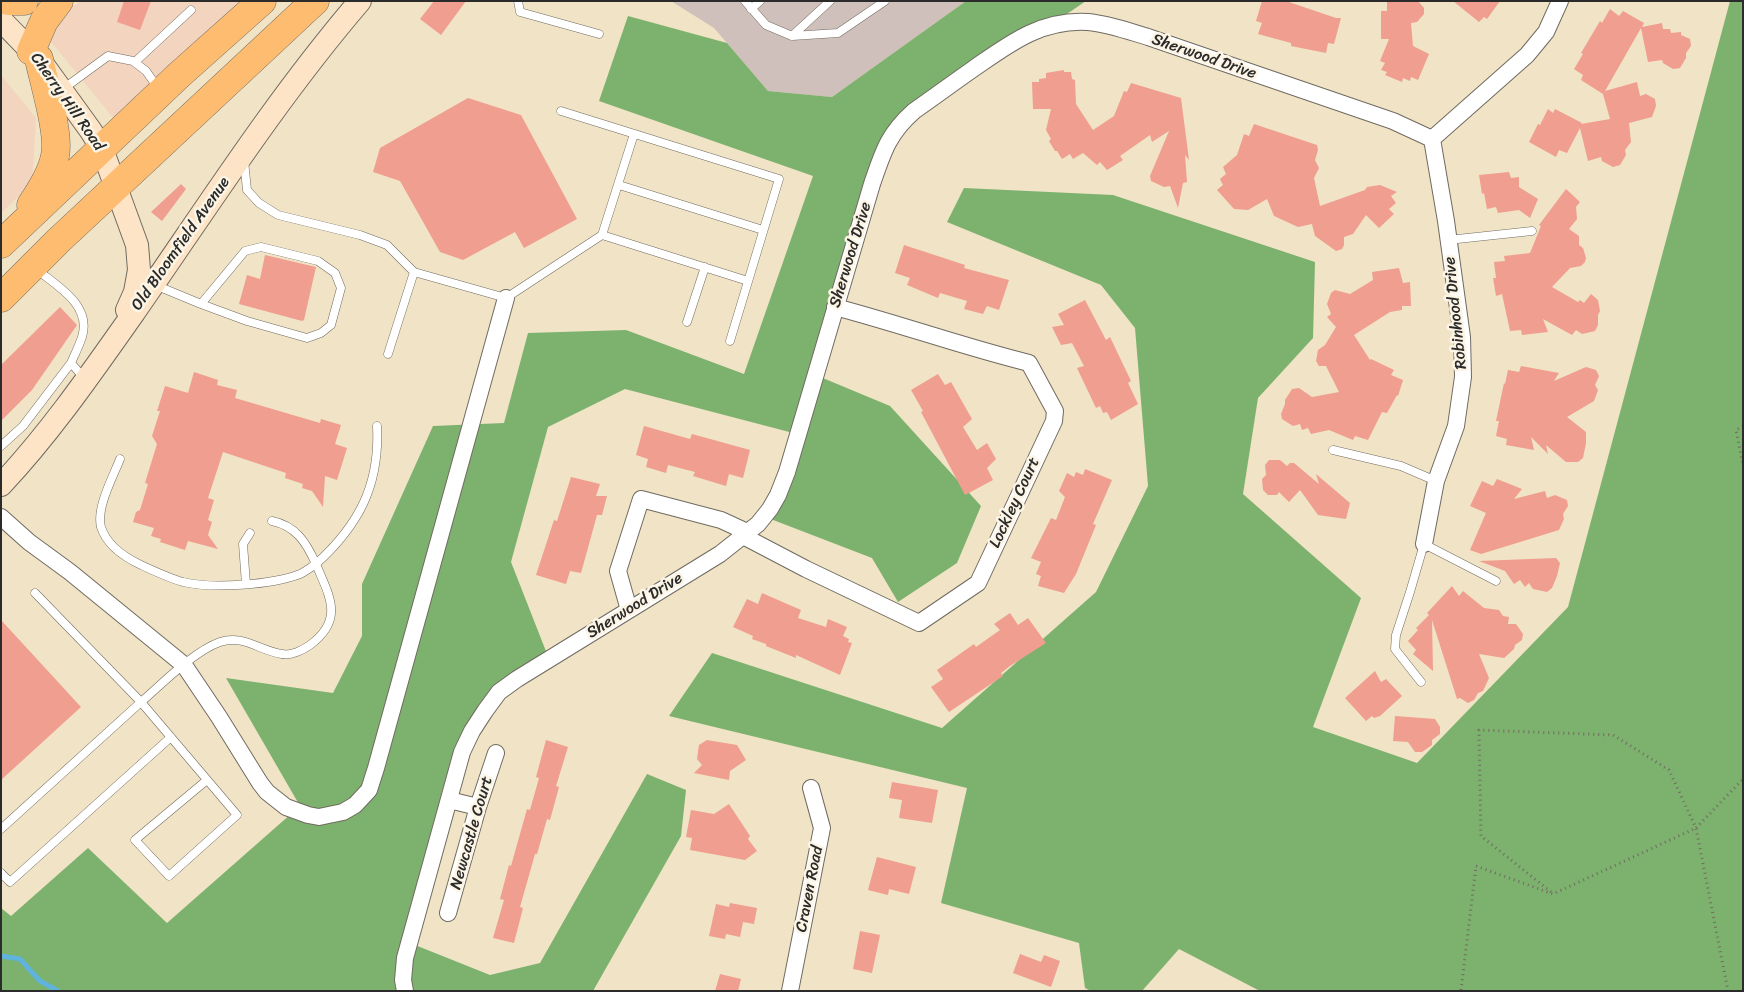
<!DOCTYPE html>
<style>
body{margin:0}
#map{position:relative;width:1744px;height:992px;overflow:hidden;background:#f1e3c5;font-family:Sriracha,sans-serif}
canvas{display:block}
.frame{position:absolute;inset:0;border:2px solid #2b2b2b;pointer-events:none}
</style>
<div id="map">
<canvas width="1744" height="992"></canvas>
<div class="frame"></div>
</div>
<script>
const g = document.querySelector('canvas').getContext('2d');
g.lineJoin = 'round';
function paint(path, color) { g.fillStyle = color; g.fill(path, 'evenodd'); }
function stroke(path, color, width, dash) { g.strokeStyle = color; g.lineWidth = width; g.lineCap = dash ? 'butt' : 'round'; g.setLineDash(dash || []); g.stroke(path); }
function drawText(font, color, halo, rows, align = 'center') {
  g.font = font + ' Sriracha,sans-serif'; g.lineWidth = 5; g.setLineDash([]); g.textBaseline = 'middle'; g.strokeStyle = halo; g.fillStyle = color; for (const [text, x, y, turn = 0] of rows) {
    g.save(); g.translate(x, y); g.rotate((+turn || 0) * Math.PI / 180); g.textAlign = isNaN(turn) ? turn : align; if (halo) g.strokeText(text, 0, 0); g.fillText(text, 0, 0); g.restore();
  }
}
paint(new Path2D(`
 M80,1H240L114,119L48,38L71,8Z
 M1,75L36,118L32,184L1,213Z`), '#f3d4bf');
paint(new Path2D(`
 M671,1H966L832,97L768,91L714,28Z`), '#cfc0bb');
paint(new Path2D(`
 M966,1H1086L894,131L818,376L890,406L981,506L957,563L898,602L872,558L768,518L797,434L625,389L548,427L511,562L549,659L479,717L410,943L490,975L540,963L647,774L686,790L681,836L593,991H1V908L11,916L88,848L167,923L300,806L226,678L333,693L362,636V584L433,426L504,423L528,333L626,330L744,374L813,176L599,101L628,16L727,43L768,91L832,97Z
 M1730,1H1743V991H1260L1179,949L1142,991H1091L1085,988L1079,943L941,903L967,788L669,716L712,653L942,728L1096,592L1148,486L1135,328L1101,285L947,222L964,188L1113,195L1315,262L1313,338L1258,398L1243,494L1361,598L1313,727L1417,763L1568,607Z`), '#7cb26e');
stroke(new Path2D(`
 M1,956L20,959L40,981L58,991`), '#60b4dc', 5);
paint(new Path2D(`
 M124,1H151L140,30L117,22Z
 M434,1H466L441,35L420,19Z
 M1262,1H1286L1336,18H1341L1334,44L1328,43L1326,53L1291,46V43L1258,34L1262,23L1256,21Z
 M1387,1H1418L1424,8V14L1417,22L1411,23L1413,46L1429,54L1418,80L1411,77L1410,81L1403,78L1402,82L1385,75L1387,72L1381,70L1385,63L1380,61L1389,39H1381V11H1387Z
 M1453,1H1500L1487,19L1484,17L1479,22Z
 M1610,9L1619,16L1623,11L1644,23L1642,27L1662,23L1663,29H1670L1671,33L1681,32V35L1690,39L1691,46L1686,53V58L1680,68L1673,69L1663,63L1662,60L1648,62L1641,28L1605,91L1637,82L1640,96L1646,94L1655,99L1656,106L1652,117L1629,123L1631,142L1625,150L1626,155L1620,165L1613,167L1602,161L1601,157L1588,161L1580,128L1567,153L1559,150L1556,157L1529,142L1538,124L1540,125L1548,109L1553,113L1555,109L1582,123L1581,124L1610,119L1603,94L1581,80L1583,75L1574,69L1583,54L1581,53L1600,21L1602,23Z
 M1064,70V72H1071L1072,79L1075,80L1076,104L1093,130L1114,116L1124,91L1127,92L1131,83L1181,98L1189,160L1185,155L1187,182L1183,183L1178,208L1170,186L1164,187L1151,181L1150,176L1169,131L1152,142L1150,135L1120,156L1123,160L1107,170L1100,162L1097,165L1083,153L1073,159L1070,154L1062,159L1057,151H1055L1049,141L1051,139L1046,130L1051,109H1033L1032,82H1039V79L1046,78V73Z
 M468,98L521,115L577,219L524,248L515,232L463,260L440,252L400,181L373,172L380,148Z
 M1254,124L1317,145L1318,150L1315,160L1319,168L1314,178L1320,206L1365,190L1367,187L1380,185L1397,192L1391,196L1396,203L1389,209L1394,214L1379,228L1366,215L1353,234L1344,237V245L1342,249L1336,251L1315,236L1312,224L1298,227L1274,216L1267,199L1248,210L1234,209L1217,190L1223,185L1220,179L1226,174L1223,167L1237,155L1244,134L1249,136Z
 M1509,172L1511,178L1519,177V187L1538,199L1530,218L1519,210L1498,213L1496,207L1487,209L1484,193L1482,194L1479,175Z
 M181,184L186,189L162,221L151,212Z
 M1566,189L1580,202L1576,207L1577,219L1569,229L1579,236V245L1583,248L1586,258L1585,262L1581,266L1570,268L1552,287L1578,302L1580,300L1584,303L1591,294L1598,300L1600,311L1598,315V325L1595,331L1582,334L1576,330L1572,335L1543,319L1548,332L1522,335L1521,330L1510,331L1502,294L1496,296L1493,278H1496L1494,262L1505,261L1504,256L1530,253L1541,226L1539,225Z
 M904,245L965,265L964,268L1009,280L999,310L987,306L983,314L964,309L967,301L940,293L938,298L907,285L910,278L895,273Z
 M265,255L316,267L304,320L302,321L239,304L247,275L260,279Z
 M1399,268L1403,283L1410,282L1411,306H1402V310L1390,312L1354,335L1370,360L1371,359L1394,370L1391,375L1403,380L1398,396L1397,395L1387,413L1382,412L1368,440L1355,436L1353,440L1329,430L1311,434L1308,428L1302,430L1300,424L1293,426L1282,419L1281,414L1285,404V400L1292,389L1299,388L1312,397L1339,392L1326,366H1319L1316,361L1318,350L1325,345L1336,327L1327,317L1331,314L1327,304L1331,293L1335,290L1350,294L1373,280L1372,272Z
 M1085,300L1106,340L1110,337L1131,381L1128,383L1138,404L1111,420L1107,412L1103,413L1100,406L1096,408L1077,368L1084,366L1072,343L1061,345L1052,327L1064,325L1058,314Z
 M60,307L77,325L32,390L1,421V365Z
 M1521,366L1559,373L1554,381L1586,367L1596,370L1599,376L1595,385L1598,390L1594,401L1567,417L1586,432V443L1583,458L1578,462H1566L1546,445L1548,454L1531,437L1534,450L1506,445L1507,439L1496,436L1499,421H1496L1504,383L1505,384L1508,370L1519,372Z
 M194,372L218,380L217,385L237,390L235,398L320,423L321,419L341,425L335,444L347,448L337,480L325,476L323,507L312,491L302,488L303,484L285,478L286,473L223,452L208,498L214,500L208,520L212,522L208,535L218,549L188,541L185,550L160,542L161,539L151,536L154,528L133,522L136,512L140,510L148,484L145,483L157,444L152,436L160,411H157L165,386L188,393Z
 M938,374L945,385L951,382L972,419L963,427L977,450L987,443L996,459L987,468L993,480L965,495L921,412L923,411L911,390Z
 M644,426L690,439L692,434L750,450L743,478L729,474L726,486L693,476L695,472L668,465L666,473L646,467L648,459L636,455Z
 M1269,460H1280L1287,466L1290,463H1294L1319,484L1316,474L1350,503L1346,519L1318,515L1300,490L1289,502L1279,492L1277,495H1268L1263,490L1262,479L1266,475L1265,465Z
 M1085,469L1112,480L1093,524L1096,525L1076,574L1064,593L1038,586L1041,576L1036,574L1041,562L1031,558L1051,518L1056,520L1065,497L1059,491L1067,473L1074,477L1076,472L1083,475Z
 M571,477L600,484L596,496H607L602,515H597L581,573L570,571L566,584L536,575L554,520L557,521Z
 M1497,479L1522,489L1514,499L1545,491L1547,498L1555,495L1567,500L1568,506L1563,514L1564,519L1559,530L1481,554L1470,550L1486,513L1470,506L1482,481L1493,486Z
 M1556,558L1560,563L1557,576L1552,588L1547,592L1533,589L1529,583L1525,587L1520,580L1514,584L1505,571L1479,561Z
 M1452,586L1459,596L1463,591L1484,608L1499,610L1503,616L1509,617L1508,624H1516L1523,634L1522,640L1515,645L1514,649L1504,658L1479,654L1489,678L1483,691L1478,693L1474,700L1468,703L1460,698L1457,699L1432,620L1433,671L1413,654L1416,650L1408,641L1418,630L1416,628L1429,615L1427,613Z
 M762,593L801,610L798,618L826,627L828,619L847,627L843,636L849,639L848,642L852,643L840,675L796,655V658L766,646V644L752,639L753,636L733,627L747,599L758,604Z
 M1010,613L1018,625L1028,618L1046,643L1010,666L1001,673L1003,676L949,712L931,687L943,679L937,670L974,644L976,647L1000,630L994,624Z
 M1,620L81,707L1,780Z
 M1375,671L1381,682L1386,679L1402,696L1380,716L1374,718L1372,716L1366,721L1345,698Z
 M1395,716L1435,719L1440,727V734L1432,740V745L1422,752H1415L1408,742L1393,741Z
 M546,740L568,747L556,786L559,787L550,820L547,819L537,854H535L520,907L523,908L514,943L493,938L504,900L500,899L509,865L511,866L527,809L530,810L539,778L536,777Z
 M707,740L737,745L746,760L730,771L729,780L694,773L702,765L697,759L699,745Z
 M892,782L938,790L932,823L899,818L902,800L889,798Z
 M729,804L750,836L748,839L757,851L745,860L690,850L692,838L686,837L691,810L714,814Z
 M877,857L916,867L909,894L889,889L888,895L868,890Z
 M730,903L757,908L754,924L743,922L740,937L726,934L725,939L709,936L716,904L729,907Z
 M860,931L880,935L872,973L853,969Z
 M1020,954L1041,962L1044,955L1060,961L1051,987L1013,973Z
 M720,974L741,979L738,991H715Z`), '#ef9e90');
const lane = new Path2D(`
 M518,1L520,12L599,34
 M745,1L766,25L792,36L838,33L885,1
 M751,9L760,1
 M792,36L830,1
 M135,62L191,10
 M63,89L108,56L133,61L146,71L158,88
 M561,111L779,179L730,341
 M244,161L247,190L259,203L278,215L360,235L387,245L414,272
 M619,185L763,230
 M602,235L634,134
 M1448,240L1532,231
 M36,269C57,286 92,305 82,337C79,346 75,354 71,363L84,378
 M155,285L201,304L247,321L307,338L321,333L331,325L341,288L335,273L318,261L261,247L245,251L201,304
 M687,322L705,267
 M388,354L414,272L506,298L602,235L748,281
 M1,446L23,426L71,363
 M1333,450L1401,466L1436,481
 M120,459C113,477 96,508 101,527C107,546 124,557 141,565C154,571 169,578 183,582C212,589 272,585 300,574C305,572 311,567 316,564C329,596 345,619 310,645C303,650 291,656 282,654C260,651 243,634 220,642C194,651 162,684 141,702L237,815L169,876L135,840L207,780
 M272,521C296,526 306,542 316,564C359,525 380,485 377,426
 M246,584L243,544L250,533
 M1421,682L1395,649L1396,635L1410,592L1424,544L1496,581
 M1,829L141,702L35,593
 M1,873L10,882L171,737`);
const street = new Path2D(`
 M1432,139L1527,55L1546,32L1560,1
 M1,517L29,542L70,572L184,665L219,717L260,783L267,792L286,807L308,815L319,817L343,812L355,805L369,790L376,768L506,298
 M743,536L806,569L919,623L978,583L1054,421L1055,411L1029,363C964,347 900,324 835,307
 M1424,544L1436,481L1456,426L1463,377L1462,337L1446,221L1432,139
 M629,610L618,571L641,499L721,520L747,532
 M449,800L478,807
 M448,913L478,807L496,753
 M405,991L403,980L405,958L462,752L472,731L485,711L499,692L517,679L720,554L758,524L770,509L778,495L787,472L872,184C883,152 888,134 914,111C934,97 953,83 973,69C1009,44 1041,19 1088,22C1109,24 1128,31 1148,37L1393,121L1432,139
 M790,991L822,828L811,788`);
const secondary = new Path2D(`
 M1,20L39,59L91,131L102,149L137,245L139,270L135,292L127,310
 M1,485C50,433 92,372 133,314C206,209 276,99 360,1`);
const highway = new Path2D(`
 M8,1H24
 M31,51L44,21L59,1
 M31,205C40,191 52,173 55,156C60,134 44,83 39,59
 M1,244L179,75L262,1
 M1,298L58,241L315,1`);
stroke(lane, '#706b61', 9);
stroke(street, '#706b61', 18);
stroke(secondary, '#706b61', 24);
stroke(highway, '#706b61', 29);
stroke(new Path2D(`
 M1743,426L1736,430L1743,465
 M1551,892L1481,836L1479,730L1613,735L1669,770L1696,828L1743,779
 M1461,990L1476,866L1553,894L1696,828L1728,991`), '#706b61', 3, [1, 4]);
stroke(lane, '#fff', 8);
stroke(street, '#fff', 16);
stroke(secondary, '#fee4c6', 22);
stroke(highway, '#fdbc70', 28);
drawText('16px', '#2b2b2b', '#fcf5e5', [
 ["Sherwood Drive",1204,57,19],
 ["Cherry Hill Road",67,102,55],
 ["Old Bloomfield Avenue",181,244,-55],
 ["Sherwood Drive",851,255,-73],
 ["Robinhood Drive",1456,313,-96],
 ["Lockley Court",1015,503,-65],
 ["Sherwood Drive",635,606,-32],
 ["Newcastle Court",472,833,-74],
 ["Craven Road",810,889,-79]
]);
</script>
